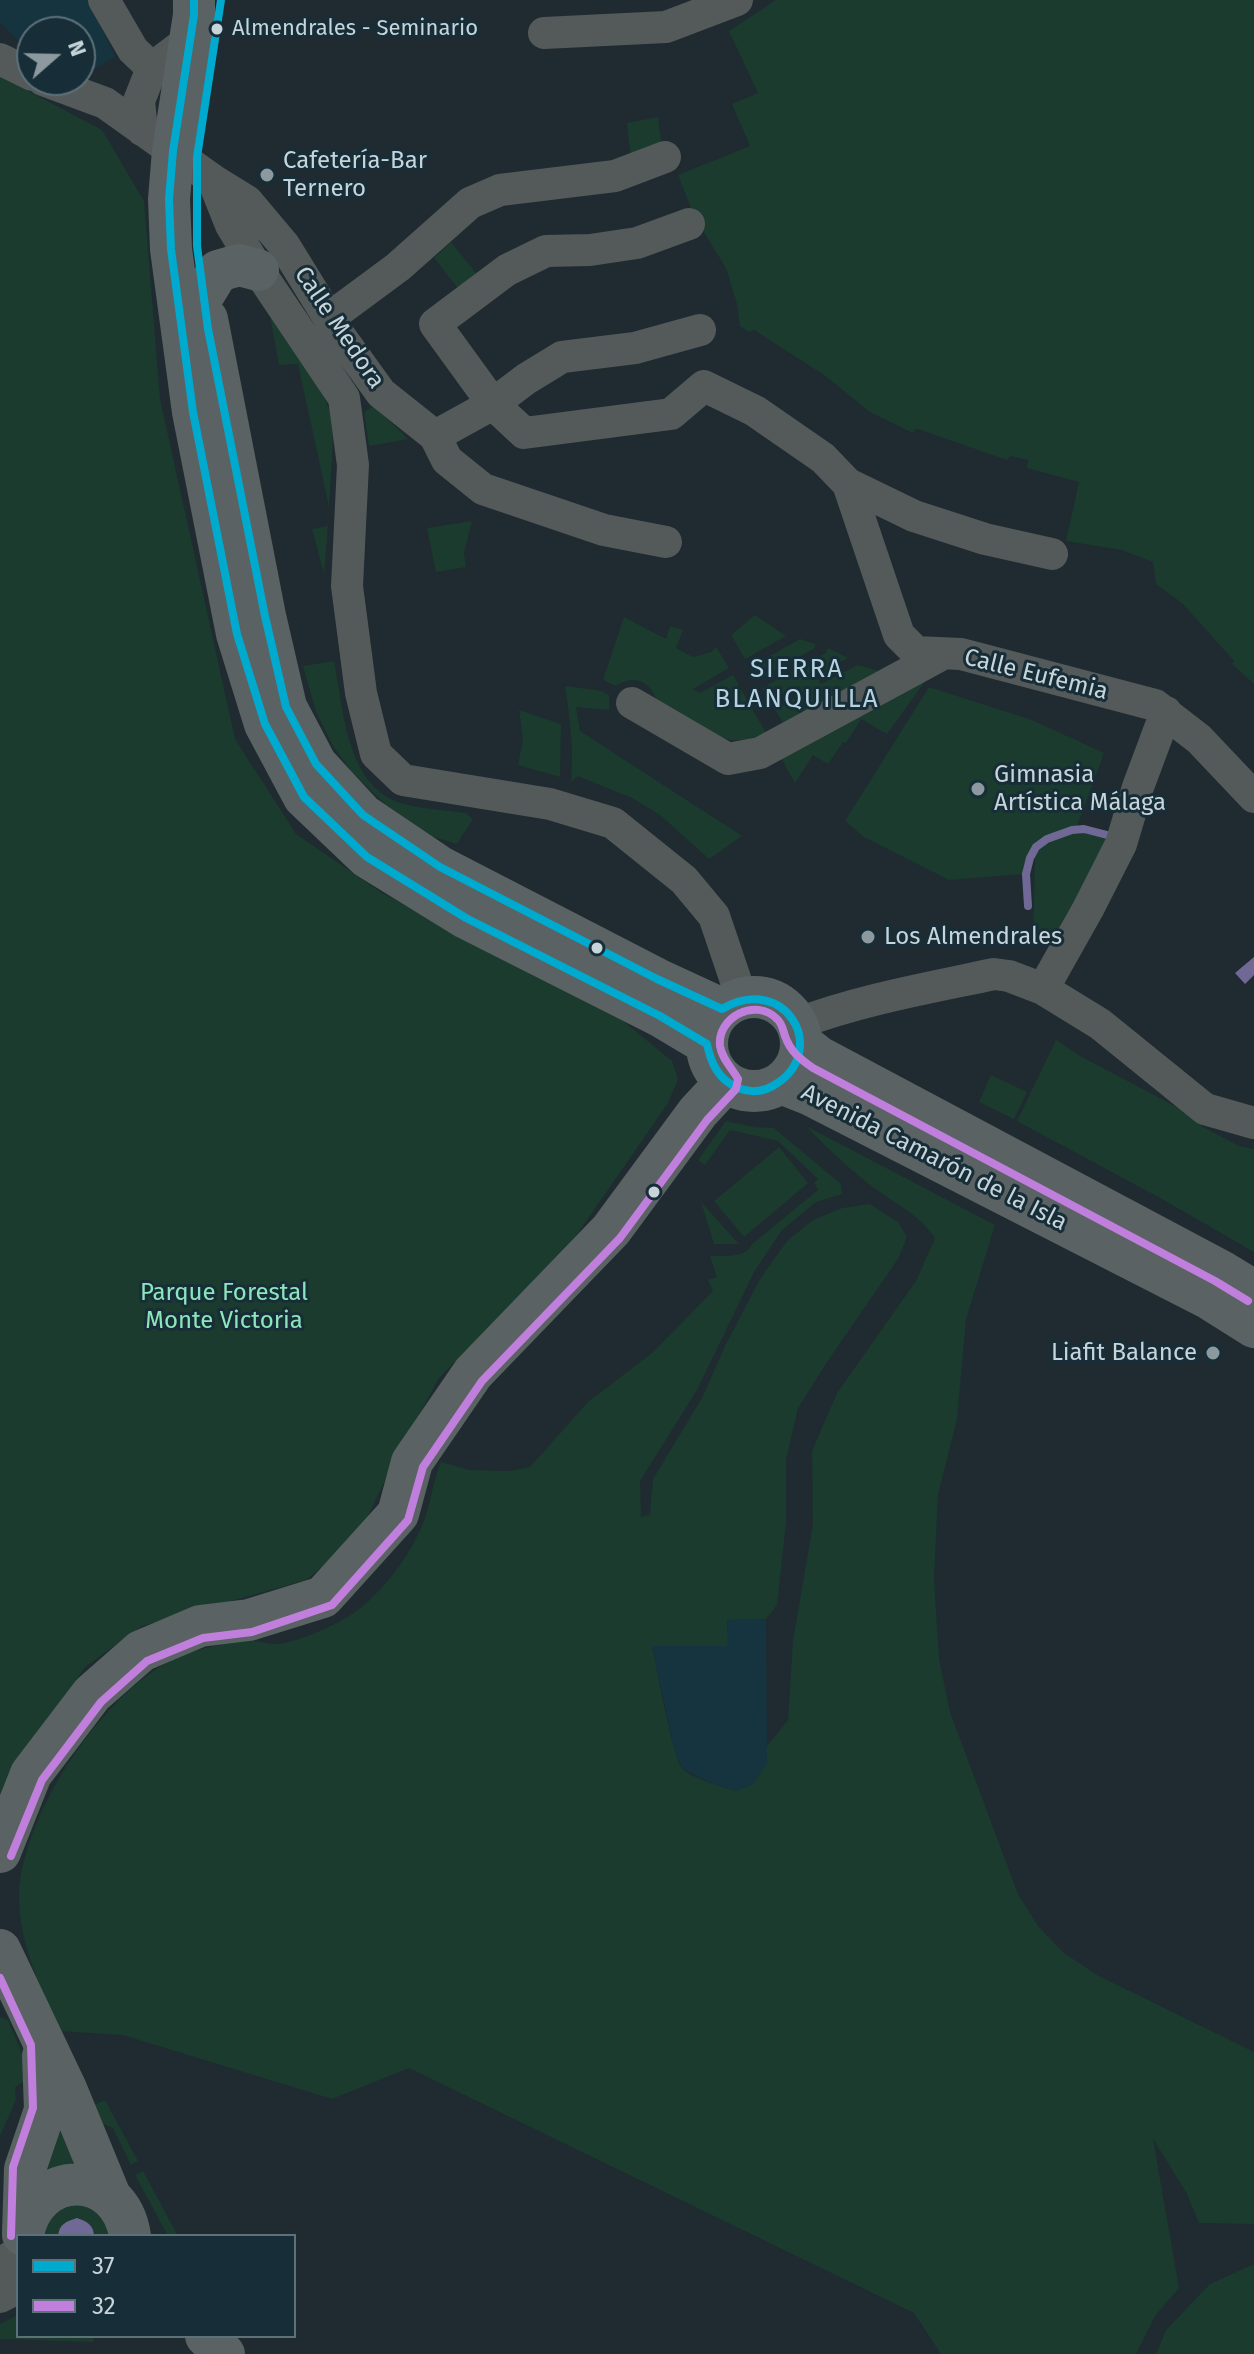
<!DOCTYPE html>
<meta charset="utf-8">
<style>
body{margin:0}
#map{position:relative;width:1254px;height:2354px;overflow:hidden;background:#1f2b30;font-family:"Fira Sans",sans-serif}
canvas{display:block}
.legend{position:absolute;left:16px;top:2234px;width:280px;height:104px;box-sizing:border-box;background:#172e38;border:2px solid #5d7179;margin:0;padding:10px 14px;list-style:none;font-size:24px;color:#c7d5db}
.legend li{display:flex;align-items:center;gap:16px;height:40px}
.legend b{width:40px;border:2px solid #5d7179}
.north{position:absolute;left:16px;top:16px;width:80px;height:80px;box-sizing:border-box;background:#172e38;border:2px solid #5d7179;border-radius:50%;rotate:70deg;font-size:22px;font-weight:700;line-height:32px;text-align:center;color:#c7d5db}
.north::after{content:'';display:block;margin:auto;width:28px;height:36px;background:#8c9a9f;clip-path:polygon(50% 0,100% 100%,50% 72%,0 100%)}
</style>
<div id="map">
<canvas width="1254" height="2354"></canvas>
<ul class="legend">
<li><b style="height:10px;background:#00a9ce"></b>37</li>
<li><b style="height:10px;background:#c07fdc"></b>32</li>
</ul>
<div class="north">N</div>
</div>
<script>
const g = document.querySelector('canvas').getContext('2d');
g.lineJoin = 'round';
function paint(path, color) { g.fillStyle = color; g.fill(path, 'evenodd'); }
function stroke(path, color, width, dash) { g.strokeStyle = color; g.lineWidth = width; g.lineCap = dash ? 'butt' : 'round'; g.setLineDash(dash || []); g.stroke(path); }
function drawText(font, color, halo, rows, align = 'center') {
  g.font = font + ' "Fira Sans",sans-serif'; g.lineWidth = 6; g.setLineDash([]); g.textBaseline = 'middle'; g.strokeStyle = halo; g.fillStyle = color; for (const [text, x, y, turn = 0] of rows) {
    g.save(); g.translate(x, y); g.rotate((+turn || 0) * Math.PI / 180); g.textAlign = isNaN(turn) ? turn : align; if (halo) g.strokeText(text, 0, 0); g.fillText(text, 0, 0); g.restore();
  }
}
paint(new Path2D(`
 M0,0H88L115,57L87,73L80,71V32H32V51L28,49L0,23Z
 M766,1619L767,1763L753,1784L736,1791L709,1782L683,1769L675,1752L652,1646H728L727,1620Z`), '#153440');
paint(new Path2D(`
 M776,0H1254V684L1232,664L1234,661L1183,604L1156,584L1153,562L1122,550L1066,541L1079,482L1027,468L1028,460L1010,456L1007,460L918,429H915L913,433L870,412L824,375L754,330L749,332L740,326L737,304L726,268L695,218L678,175L750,146L732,104L758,93L729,31Z
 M0,76L102,130L144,201L160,399L235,739L296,834L382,893L622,1020L672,1061L678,1079L668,1103L571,1243L439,1378L395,1459L358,1537L306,1580L142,1626L85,1667L24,1754L0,1797Z
 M658,117L662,150L631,160L627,123Z
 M451,242L479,277L461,292L434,258Z
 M270,316C288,342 322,383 330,413C336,437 330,481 329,507L298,364L279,365Z
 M374,406L408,439L369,446L364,412Z
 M472,521L464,553L466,567L436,572L427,528Z
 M328,526L324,574L312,529Z
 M755,615L786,636L745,659L731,635Z
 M624,617L666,639L670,626L683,630L676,648L693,657L711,652L716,647L729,668L693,689L700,693L733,675L766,733C749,740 738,743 720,737L657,700C649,681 634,674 616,686L603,680Z
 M800,639L815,644V648L758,680L750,667Z
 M828,648L848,658L816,675L821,684L858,665L879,671L783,723L775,709L803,694L800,686L770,702L762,688L826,653Z
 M334,661C343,706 346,784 398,802C417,809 445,810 466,813L473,819L457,844L427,835L385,804L352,772L333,746L316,712L303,666Z
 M926,680L887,734L861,719L846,743L843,742L828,764L813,755L795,783L781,758Z
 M565,686L602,691L609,695V710L576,707L580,731L742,836L709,859L660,815L632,798L578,776L571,782C574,749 570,719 565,686Z
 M929,687L1032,720L1104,753L1077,826C1049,832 1026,843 1023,874L949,880L864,837L845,821Z
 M519,710L561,724L560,777L518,765L523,739Z
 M1085,831L1109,839L1055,945L1033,935L1035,856C1044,841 1068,834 1085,831Z
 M1056,1040L1082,1057L1203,1121L1201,1126L1239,1146L1254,1149V1252L1162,1199L1017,1121Z
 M991,1075L1027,1092L1014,1119L979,1102Z
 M726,1121L754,1127L774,1128L841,1184L842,1194L816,1202L782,1230L754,1272L697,1390L640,1481L641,1517L650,1515L653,1479L703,1396L725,1346L760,1279L787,1241L813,1220L842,1208L870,1204L898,1222L907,1237L898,1259L827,1362L798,1408L786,1460V1523L777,1605L766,1619L727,1620L728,1646H652C657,1667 672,1757 683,1769C691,1778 723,1787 736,1791L753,1784L767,1763V1746L788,1720L793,1641L813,1524L812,1451L837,1393L916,1281L935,1238C918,1214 900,1207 877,1190C851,1171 828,1149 806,1126L995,1225L966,1319L957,1419L938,1495L934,1579L939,1659L950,1712L1018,1894L1038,1926L1064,1953L1097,1975L1254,2052V2224L1199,2223L1186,2192L1153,2139L1179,2288L1155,2316L1136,2354H941L914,2313L409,2068L332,2099L123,2035L60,2031C41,1990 20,1945 19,1899C19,1817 106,1686 181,1656C204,1647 229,1642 253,1641C261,1641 269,1645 277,1644C296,1643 339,1624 355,1612C384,1591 411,1554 424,1521C431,1502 433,1481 441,1462L469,1470L510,1471L530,1467L588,1402L652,1353L713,1291L708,1280L717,1277L710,1256C724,1255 745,1259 752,1244L818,1190L814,1183L818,1179L778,1141L730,1130L705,1165L698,1160Z
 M779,1147L808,1183L744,1237L714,1201Z
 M701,1202L739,1244H714Z
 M0,2017L8,2020L28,2068L27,2080L15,2087L16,2100L0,2136Z
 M59,2096L81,2168L32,2183Z
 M105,2100L138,2161L131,2165L113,2128L103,2124L94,2105Z
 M143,2171L177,2234L168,2236L135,2175Z
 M89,2201L114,2236H94V2232L59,2230L58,2236H40L55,2206Z
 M1254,2264V2354H1156L1166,2330L1210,2284Z
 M18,2315V2336H93L94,2342L0,2339V2324Z`), '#1a3b2d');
paint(new Path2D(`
 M1254,957V975L1245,984L1235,973Z
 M77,2218C86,2221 94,2225 94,2236H58C59,2224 67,2221 77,2218Z`), '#706895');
stroke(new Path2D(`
 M1028,906L1026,874L1030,858L1036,847L1047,839L1072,830L1084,829L1111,836`), '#706895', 8);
stroke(new Path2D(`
 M104,0L133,50L152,68
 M544,33L666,27L737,0
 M0,59L32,75
 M43,80L105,103L213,180L247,201L284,245L340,336L381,393L435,436L447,460L483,489L604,530L666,542
 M142,130L139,101L152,68L189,40
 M213,180L231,225L258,270L344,398L353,465L347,586L361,693L376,754L403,780L550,804L613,823L684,880L714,916L742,999
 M689,224L637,243L590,250L546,251L507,270L435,324L493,404L524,433L671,414L704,386L755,411L823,458L848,484L914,516L985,539L1052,554
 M329,318L398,267L470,203L500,190L615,176L665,157
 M435,436L493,404L526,379L562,357L635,348L700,330
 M848,484L899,635L916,652L961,654L1155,705L1199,739L1254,797
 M632,703L728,759L760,753L941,655
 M1043,989L1088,909L1121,844L1138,787L1166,712
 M796,1024C859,1000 928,988 994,974L1009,976L1043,989L1100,1024L1205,1109L1254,1123
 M0,2263L18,2253
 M0,2297L18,2288`), '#54595a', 32);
stroke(new Path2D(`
 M194,0V15L173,151L169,199L171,249L193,412L237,634L265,724L304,797L367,857L466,918L660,1016L707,1044
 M204,294L218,271L239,265L258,270
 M207,319L265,616L286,707L316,764L363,815L440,867L657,979L722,1009
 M707 1044a47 47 0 1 1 94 0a47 47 0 1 1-94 0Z
 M801,1043L819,1057L1221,1271L1254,1291
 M781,1083L811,1095L1208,1298L1254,1327
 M0,1852L31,1774L92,1694L141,1651L200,1626L249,1620L323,1597L398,1514L412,1462L473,1373L611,1230L698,1112L726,1082
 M0,1950L66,2089L110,2196
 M23,2233L25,2169L45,2110L43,2056
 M23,2235C35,2167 120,2168 130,2236
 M206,2336L224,2354`), '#5a6263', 42);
stroke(new Path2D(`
 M194,0V15L173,151L169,199L171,249L193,412L237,634L265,724L304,797L367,857L466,918L660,1016L707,1044C711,1064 719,1080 738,1088C753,1094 767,1091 779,1082C828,1047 784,973 722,1009L657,979L440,867L363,815L316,764L286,707L265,616L208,329L197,246V157L221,0`), '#00a9ce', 8);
stroke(new Path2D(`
 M11,1856L42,1780L101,1702L147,1661L203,1638L252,1632L332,1605L408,1520L423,1467L482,1381L620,1238L707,1120L736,1089L738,1079C732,1068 722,1059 720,1046C717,1017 756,997 777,1019C782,1023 783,1030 785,1036C790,1051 800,1059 813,1068L1215,1281L1248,1301
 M0,1978L31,2045L33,2108L13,2167L11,2236`), '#c07fdc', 8);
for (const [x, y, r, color] of [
 [217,29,7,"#c7d5db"],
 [267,175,8,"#8c9a9f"],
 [978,789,8,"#8c9a9f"],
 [868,937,8,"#8c9a9f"],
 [597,948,7,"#c7d5db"],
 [654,1192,7,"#c7d5db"],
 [1213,1353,8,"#8c9a9f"]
]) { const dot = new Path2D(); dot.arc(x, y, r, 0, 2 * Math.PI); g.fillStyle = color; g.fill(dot); stroke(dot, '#172e38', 3); }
drawText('22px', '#c7d5db', '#172e38', [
 ["Almendrales - Seminario",232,29]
], 'left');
drawText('24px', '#c7d5db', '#172e38', [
 ["Cafetería-Bar",283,161],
 ["Ternero",283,189],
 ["Gimnasia",994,775],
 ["Artística Málaga",994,803],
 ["Los Almendrales",884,937],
 ["Liafit Balance",1197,1353,"right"]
], 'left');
drawText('24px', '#c7d5db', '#172e38', [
 ["Calle Medora",339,328,56],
 ["Calle Eufemia",1036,675,14],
 ["Avenida Camarón de la Isla",934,1158,27]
]);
drawText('24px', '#8de6bb', '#172e38', [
 ["Parque Forestal",224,1293],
 ["Monte Victoria",224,1321]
]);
g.letterSpacing = '2px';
drawText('26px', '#b6d2df', '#172e38', [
 ["SIERRA",797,670],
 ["BLANQUILLA",797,700]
]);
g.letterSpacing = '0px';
</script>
